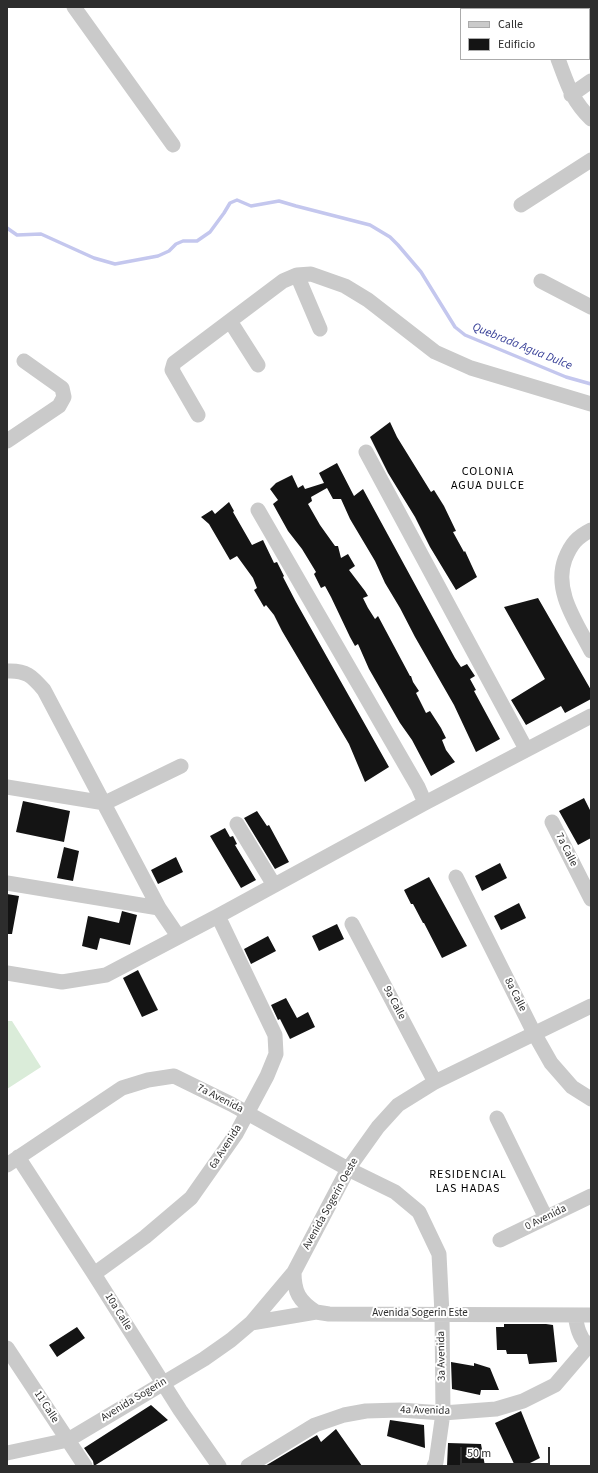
<!DOCTYPE html>
<style>
body{margin:0}
#map{position:relative;width:598px;height:1473px;overflow:hidden;background:#fff;font-family:"Source Sans 3",sans-serif}
canvas{display:block}
.frame{position:absolute;inset:0;border:8px solid #2d2d2d;pointer-events:none}
.legend{position:absolute;left:460px;top:8px;width:130px;height:52px;box-sizing:border-box;background:#fff;border:1px solid #ababab;margin:0;padding:5px 7px;list-style:none;font-size:12px;color:#2d2d2d}
.legend li{display:flex;align-items:center;gap:8px;height:20px}
.legend b{width:20px;border:1px solid #ababab}
.scale{position:absolute;left:460px;top:1447px;width:90px;height:18px;box-sizing:border-box;border:2px solid #2d2d2d;border-top:0;padding-left:5px;font-size:12px;line-height:14px;white-space:nowrap;color:#2d2d2d;-webkit-text-stroke:3px #fff;paint-order:stroke}
</style>
<div id="map">
<canvas width="598" height="1473"></canvas>
<div class="frame"></div>
<ul class="legend">
<li><b style="height:5px;background:#cacaca"></b>Calle</li>
<li><b style="height:11px;background:#141414"></b>Edificio</li>
</ul>
<div class="scale">50 m</div>
</div>
<script>
const g = document.querySelector('canvas').getContext('2d');
g.lineJoin = 'round';
function paint(path, color) { g.fillStyle = color; g.fill(path, 'evenodd'); }
function stroke(path, color, width, dash) { g.strokeStyle = color; g.lineWidth = width; g.lineCap = dash ? 'butt' : 'round'; g.setLineDash(dash || []); g.stroke(path); }
function drawText(font, color, halo, rows, align = 'center') {
  g.font = font + ' "Source Sans 3",sans-serif'; g.lineWidth = 4; g.setLineDash([]); g.textBaseline = 'middle'; g.strokeStyle = halo; g.fillStyle = color; for (const [text, x, y, turn = 0] of rows) {
    g.save(); g.translate(x, y); g.rotate((+turn || 0) * Math.PI / 180); g.textAlign = isNaN(turn) ? turn : align; if (halo) g.strokeText(text, 0, 0); g.fillText(text, 0, 0); g.restore();
  }
}
paint(new Path2D(`
 M7,1021H12L41,1067L7,1089Z`), '#daecd9');
stroke(new Path2D(`
 M7,228L17,235L41,234L94,258L115,264L158,256L169,251L176,244L183,241H197L210,232L224,213L230,203L237,200L251,206L279,201L296,206L370,225L390,237L398,245L421,272L455,327L465,335L566,377L591,384`), '#c4c7ee', 3.5);
paint(new Path2D(`
 M390,422L397,437L431,492L434,490L444,506L456,531L453,532L464,552L465,551L477,577L456,590L430,547L415,517L388,473L370,437Z
 M337,463L354,496L363,489L455,658L461,667L467,664L475,676L470,679L476,690L474,691L500,739L476,752L454,705L415,637L400,608L385,583L375,561L350,519L341,499H333L327,488L311,497L312,501L308,504L320,525L335,546H338L341,558L348,554L355,566L349,570L365,591L368,596L363,598L368,608L375,619L378,616L410,676H411L413,682L419,691L416,693L426,713L430,711L441,728L446,738L442,740L446,750L455,762L431,776L412,740L400,723L369,669L358,644L355,646L350,637L331,597L325,586L321,588L314,574L316,572L302,549L288,531L273,504L278,500L270,489L276,483L292,475L298,488L303,485L305,489L324,483L319,473Z
 M229,502L234,511L233,512L252,545L263,540L274,563L277,562L284,576L283,577L296,602L389,767L365,782L349,744L282,631L274,615L266,605L264,607L254,590L257,588L253,578L237,556L230,560L209,524L201,517L212,510L215,514Z
 M538,598L591,690V699L565,713L561,706L526,725L511,700L545,679L504,607Z
 M584,798L591,812V838L578,845L559,811Z
 M23,801L70,811L64,842L16,832Z
 M257,811L267,826L269,825L289,862L275,869L244,818Z
 M225,828L230,837L233,836L237,844L235,845L256,880L241,888L210,836Z
 M64,847L79,851L73,881L57,878Z
 M176,857L183,872L158,884L151,870Z
 M500,863L507,878L482,891L475,876Z
 M429,877L467,946L442,958L424,923H423L413,904H411L404,890Z
 M7,894L19,896L12,934H7Z
 M519,903L526,918L501,930L494,916Z
 M122,911L137,915L130,945L100,938L97,950L82,946L88,916L119,923Z
 M337,924L344,939L319,951L312,936Z
 M268,936L276,951L251,964L244,949Z
 M138,970L158,1010L142,1017L123,978Z
 M286,998L297,1018L308,1012L315,1027L290,1039L280,1019L278,1020L271,1005Z
 M504,1324H546L553,1325L557,1362L529,1364L527,1354H507L506,1350H497L496,1327H504Z
 M77,1327L85,1338L57,1357L49,1345Z
 M451,1362L474,1366V1363L490,1368L499,1390H481L480,1395L452,1389Z
 M151,1405L168,1420L94,1466L93,1461L84,1448Z
 M521,1411L540,1458L524,1466H515L495,1423Z
 M390,1420L424,1425L425,1448L387,1436Z
 M336,1429L362,1466H265L317,1435L321,1442Z
 M448,1443L481,1444L485,1466H447Z`), '#141414');
stroke(new Path2D(`
 M74,7L173,145
 M547,7V9
 M558,59C568,85 571,99 591,119
 M571,95L591,81
 M521,205L591,160
 M297,275L320,329
 M541,281L591,307
 M230,321L258,365
 M198,415L172,370L174,363L283,281L297,275L311,274L345,286L368,300L435,352L471,368L591,404
 M7,441L59,406L64,397L62,388L24,361
 M366,452L526,749
 M258,510L418,787L425,803
 M591,530C577,537 571,544 565,559C553,591 577,623 591,651
 M7,671C26,670 32,676 44,690L159,908L178,936
 M7,787L105,803L181,766
 M552,822L591,899
 M237,824L274,885
 M456,877L534,1033L551,1063L572,1087L591,1099
 M7,883L159,908
 M352,924L435,1082
 M7,973L62,982L106,975L218,916L425,803L591,716
 M497,1118L546,1218
 M18,1157L94,1274L180,1410L219,1466
 M7,1165L122,1088L148,1080L174,1076L231,1104L348,1169L395,1192L419,1212L439,1254L442,1314L443,1413L436,1462L434,1466
 M500,1240L591,1196
 M294,1272C294,1292 299,1301 316,1312
 M94,1274L145,1237L191,1198L236,1134L267,1076L276,1054L275,1035L218,916
 M575,1315C577,1327 579,1337 588,1346
 M251,1323L316,1312L329,1314L591,1315
 M7,1348L85,1466
 M7,1453L68,1440L204,1359L231,1340L251,1323L294,1272L348,1169L378,1127L398,1105L435,1082L591,1006
 M248,1466L315,1425L344,1415L366,1411L400,1410L443,1413L496,1409L523,1401L555,1385L591,1343`), '#cacaca', 15);
drawText('11px', '#2d2d2d', '#fff', [
 ["7a Calle",566,850,63],
 ["8a Calle",515,995,63],
 ["9a Calle",394,1003,62],
 ["7a Avenida",220,1099,27],
 ["6a Avenida",226,1147,-57],
 ["Avenida Sogerin Oeste",331,1204,-61],
 ["0 Avenida",546,1218,-26],
 ["10a Calle",118,1312,58],
 ["Avenida Sogerin Este",420,1314],
 ["3a Avenida",442,1356,-91],
 ["Avenida Sogerin",134,1400,-31],
 ["11 Calle",46,1407,57],
 ["4a Avenida",425,1411,1]
]);
drawText('italic 12px', '#353d96', '#fff', [
 ["Quebrada Agua Dulce",522,347,22]
]);
g.letterSpacing = '1px';
drawText('12px', '#000', '#fff', [
 ["COLONIA",488,472],
 ["AGUA DULCE",488,486],
 ["RESIDENCIAL",468,1175],
 ["LAS HADAS",468,1189]
]);
g.letterSpacing = '0px';
</script>
